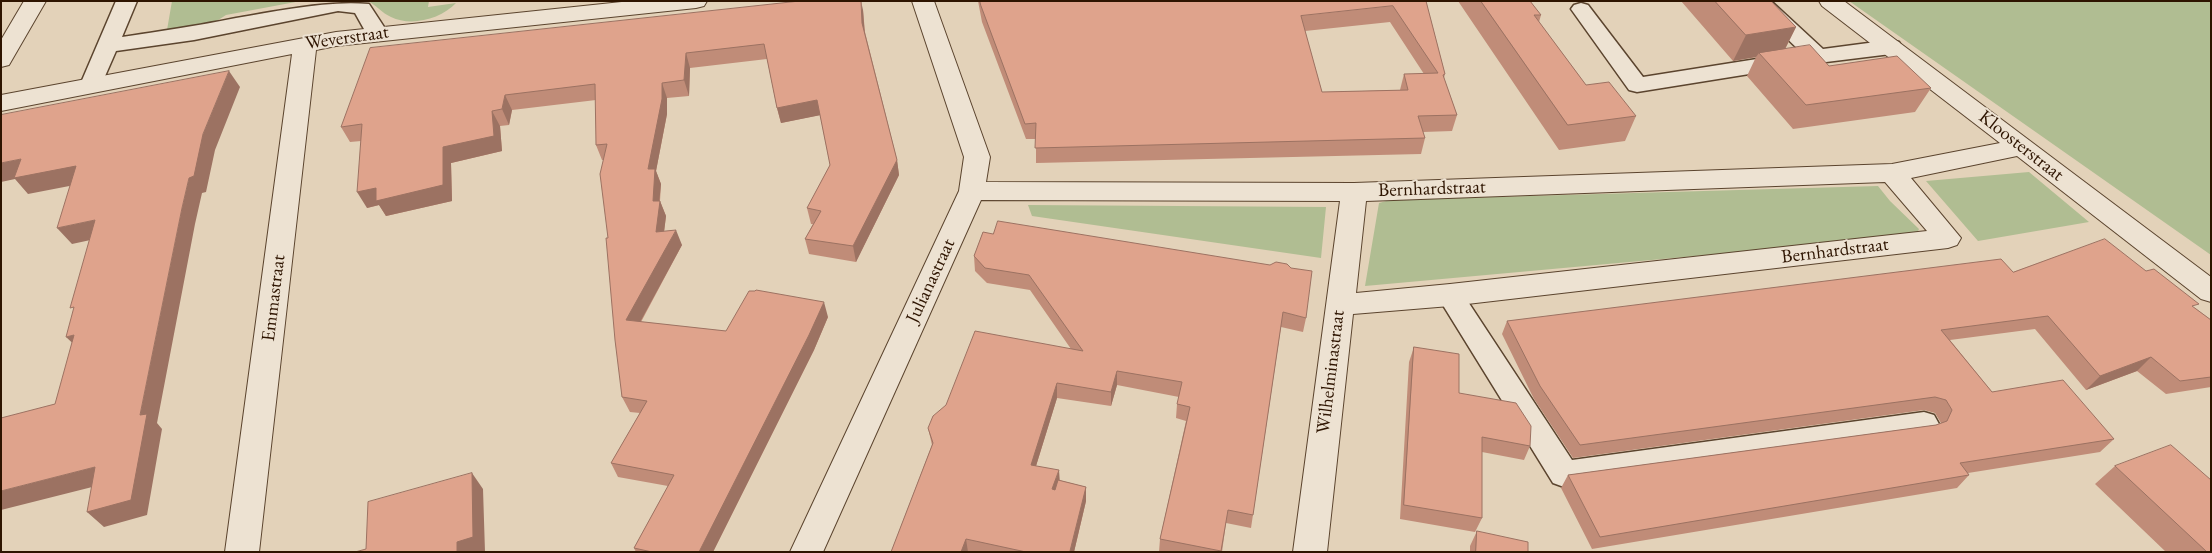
<!DOCTYPE html>
<style>
body{margin:0}
#map{position:relative;width:2212px;height:553px;overflow:hidden;background:#e3d2b9;font-family:"EB Garamond",serif}
canvas{display:block}
.frame{position:absolute;inset:0;border:2px solid #2e1400;pointer-events:none}
</style>
<div id="map">
<canvas width="2212" height="553"></canvas>
<div class="frame"></div>
</div>
<script>
const g = document.querySelector('canvas').getContext('2d');
g.lineJoin = 'round';
function paint(path, color) { g.fillStyle = color; g.fill(path, 'evenodd'); }
function stroke(path, color, width, dash) { g.strokeStyle = color; g.lineWidth = width; g.lineCap = dash ? 'butt' : 'round'; g.setLineDash(dash || []); g.stroke(path); }
function drawText(font, color, halo, rows, align = 'center') {
  g.font = font + ' "EB Garamond",serif'; g.lineWidth = 4; g.setLineDash([]); g.textBaseline = 'middle'; g.strokeStyle = halo; g.fillStyle = color; for (const [text, x, y, turn = 0] of rows) {
    g.save(); g.translate(x, y); g.rotate((+turn || 0) * Math.PI / 180); g.textAlign = isNaN(turn) ? turn : align; if (halo) g.strokeText(text, 0, 0); g.fillText(text, 0, 0); g.restore();
  }
}
paint(new Path2D(`
 M172,1H301L226,15L212,24L175,31L167,30Z
 M368,1H429L428,7L456,3C441,19 411,27 391,17C382,13 376,5 368,1Z
 M1849,1H2211V255Z
 M2029,172L2089,222L1978,241L1926,181Z
 M1878,186L1890,201L1919,229L1916,236L1365,286L1379,203L1390,200Z
 M1028,205L1326,207L1321,258L1032,216Z`), '#b0bd92');
const service = new Path2D(`
 M116,1H137L122,37C160,31 198,26 236,18C277,11 329,0 369,4L388,33L385,38L377,40L369,38L355,13L338,11L194,40L116,51L99,90L91,92L83,90L80,85Z
 M1748,1H1771L1823,49L1891,40L1899,42L1902,47L1899,52L1891,54L1818,63L1637,92L1629,90L1571,9L1574,5L1581,3L1588,5L1643,77L1801,52Z
 M1450,285L1459,288L1572,460L1924,412L1934,415L1939,424L1934,433L1924,436L1564,487L1553,483L1441,302L1437,295L1441,288Z`);
const minor = new Path2D(`
 M24,1H46L9,65L1,67V40Z
 M631,1H707L704,6L696,8L336,46L316,50L259,552H225L292,54L1,111V95L336,32Z
 M912,1H934L990,157L986,182L1354,183L1892,164L2000,143L1822,6L1819,1H1844L2211,277V302L2201,299L2017,156L1911,178L1961,238L1957,245L1948,248L1450,306L1353,314L1327,552H1293L1340,201L981,200L823,552H790L959,191L964,157ZM1885,182L1927,231L1450,284L1356,293L1366,201Z`);
stroke(service, '#5b442e', 3);
stroke(minor, '#5b442e', 2);
paint(service, '#ede2d2');
paint(minor, '#ede2d2');
paint(new Path2D(`
 M978,1H1426L1445,74L1444,78L1457,115L1452,131L1423,132L1425,138L1421,154L1036,163V139H1026L982,22ZM1390,22L1424,74H1404L1400,90L1322,92L1305,31Z
 M1458,1H1530L1541,15L1539,22L1586,85L1636,116L1625,141L1559,150Z
 M1681,1H1771L1796,27L1785,49L1829,66L1931,88L1915,112L1793,129L1747,76L1756,57L1733,61Z
 M863,10L865,32L897,160L899,175L856,262L809,254L805,239L813,224H811L807,208L830,165L820,115L781,123L777,108L767,59L690,68L689,96L667,98V114L656,171L661,184L660,201L666,216L664,232L682,245L641,322L726,331L828,317L814,350L713,552H636L634,548L668,486L618,477L611,463L640,413L630,412L622,397L608,238L604,160H602L596,145V100L512,110L509,125L500,126L502,151L451,163L452,201L386,216L379,205L367,208L361,141L350,142L341,127Z
 M983,232L1306,318L1303,332L1281,327L1251,528L1226,523L1222,552H1159L1160,539L1186,421L1176,418L1177,404L1179,397L1117,385L1111,406L1057,398L1036,466L1059,480L1086,487V501L1074,552H891L932,445L928,428L1071,349L1030,290L987,283L975,271L974,256Z
 M2013,272L2195,308L2211,320V387L2166,394L2137,371L2086,390L2035,329L1950,340L1992,392L2114,439L2100,452L1968,473L1969,475L1957,488L1592,549L1561,488L1568,475L1936,425L1941,423L1935,413L1924,410L1573,458L1534,399L1502,334L1507,321Z
 M1414,347L1459,393L1530,446L1524,460L1482,452V518L1475,532L1400,519L1409,362Z
 M2115,466L2211,552H2166L2095,484Z
 M1477,531L1528,552H1470V546Z`), '#c08c78');
paint(new Path2D(`
 M861,1L863,10L865,38L862,23Z
 M1796,27L1783,53H1759L1756,57L1733,61L1746,35Z
 M686,53L690,68L689,96L684,80Z
 M229,71L240,87L215,150L206,192L202,193L195,224L157,423L162,429L147,515L104,527L87,512L140,415L182,208L189,178L203,134Z
 M662,83L667,98V114L656,171L661,184L659,204L660,201L666,216L662,248L656,232L653,201L648,169Z
 M505,95L512,110L509,125L502,109Z
 M817,100L821,115L781,123L777,108Z
 M492,111L500,126L502,151L451,163L452,201L386,216L379,205L367,208L357,192Z
 M21,159L76,166L90,182L28,194L15,179L1,182V163Z
 M897,160L899,175L856,262L853,246Z
 M95,220L109,236L72,244L57,228Z
 M676,230L682,245L633,335L626,320Z
 M824,302L828,317L814,350L713,552H699Z
 M74,335L82,352L66,337Z
 M2151,357L2137,371L2086,390L2100,376Z
 M1117,371V385L1111,406V392Z
 M1057,383V398L1032,479L1031,465Z
 M95,467L112,482L1,510V491Z
 M1059,470L1060,484L1053,503L1052,489Z
 M472,473L483,489L485,552H457V542Z
 M1086,487V501L1074,552H1070Z
 M966,539L968,552H961Z`), '#9c7262');
const building = new Path2D(`
 M800,1H861L862,23L897,160L853,246L805,239L821,211L807,208L830,165L817,100L777,108L764,44L686,53L684,80L662,83V99L648,169H655L653,201H660L656,232L676,230L626,320L726,331L749,291H755L756,290L824,302L809,335L699,552H652L634,548L674,475L611,463L647,401L622,397L615,340L606,238H608L600,174L607,144L596,145L595,84L505,95L502,109L492,111L494,136L443,147V185L376,201V188L357,192L362,124L341,127L370,48Z
 M980,1H1426L1445,74L1443,75L1457,115L1418,116L1425,138L1035,148L1036,123L1025,124L981,6ZM1393,6L1438,73L1404,74L1408,90L1322,92L1301,16Z
 M1481,1H1530L1541,15H1534L1586,85L1609,82L1636,116L1568,125Z
 M1715,1H1771L1796,27L1746,35Z
 M1810,45L1829,66L1897,56L1931,88L1806,105L1759,53Z
 M229,71L203,134L194,176L189,178L182,208L140,415L147,414L131,500L87,512L95,467L1,491V418L55,404L74,335L66,337L74,307L70,308L95,220L57,228L76,166L14,178L21,159L1,163V115Z
 M998,221L1270,265L1276,262L1287,264L1291,268L1312,271L1306,318L1283,312L1253,515L1228,510L1221,551L1160,539L1190,407L1177,404L1182,382L1117,371L1111,392L1057,383L1031,465L1059,470L1052,489L1055,490L1058,480L1086,487L1070,551L1074,552H1026L966,539L961,552H891L933,443L928,428L933,416L946,405L975,331L1083,351L1029,275L985,268L974,256L983,232L993,234Z
 M2105,239L2146,271L2154,269L2199,304L2192,306L2211,320V377L2180,381L2151,357L2100,376L2048,316L1941,330L1992,392L2063,380L2114,439L1960,463L1969,475L1600,537L1568,475L1936,425L1947,421L1952,410L1946,400L1935,397L1580,445L1540,386L1507,321L2001,259L2013,272Z
 M1414,347L1459,354V393L1516,403L1531,426L1530,446L1482,437V518L1404,505Z
 M2171,445L2211,480V552H2207L2115,466Z
 M472,473L473,537L457,542V552H355L366,549L368,502Z
 M1477,531L1528,542V552H1476Z`);
paint(building, '#dfa38c');
stroke(building, '#9c7262', 1);
drawText('19px', '#2e1400', '#ede2d2', [
 ["Weverstraat",347,38,-8],
 ["Kloosterstraat",2021,146,38],
 ["Bernhardstraat",1432,189,-2],
 ["Bernhardstraat",1835,251,-7],
 ["Julianastraat",931,281,-65],
 ["Emmastraat",274,298,-83],
 ["Wilhelminastraat",1331,372,-83]
]);
</script>
